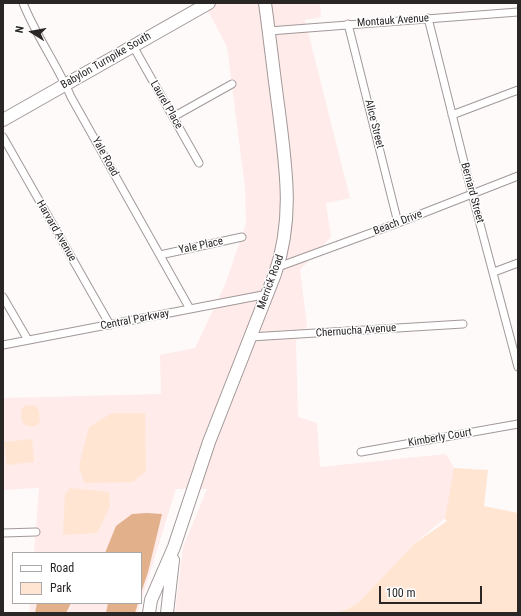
<!DOCTYPE html>
<style>
body{margin:0}
#map{position:relative;width:521px;height:616px;overflow:hidden;background:#fefafa;font-family:"Roboto Condensed",sans-serif}
canvas{display:block}
.frame{position:absolute;inset:0;border:4px solid #2a2626;pointer-events:none}
.legend{position:absolute;left:12px;top:552px;width:130px;height:52px;box-sizing:border-box;background:#fff;border:1px solid #aaa8a8;margin:0;padding:5px 7px;list-style:none;font-size:12px;color:#2a2626}
.legend li{display:flex;align-items:center;gap:8px;height:20px}
.legend b{width:20px;border:1px solid #aaa8a8}
.north{position:absolute;left:12px;top:12px;width:40px;height:40px;-webkit-text-stroke:3px #fff;paint-order:stroke;rotate:281deg;font-size:11px;font-weight:700;line-height:16px;text-align:center;color:#2a2626}
.north::after{content:'';display:block;margin:auto;width:14px;height:18px;background:#2a2626;clip-path:polygon(50% 0,100% 100%,50% 72%,0 100%)}
.scale{position:absolute;left:379px;top:586px;width:103px;height:18px;box-sizing:border-box;border:2px solid #2a2626;border-top:0;padding-left:5px;font-size:12px;line-height:14px;white-space:nowrap;color:#2a2626;-webkit-text-stroke:3px #fff;paint-order:stroke}
</style>
<div id="map">
<canvas width="521" height="616"></canvas>
<div class="frame"></div>
<ul class="legend">
<li><b style="height:5px;background:#fff"></b>Road</li>
<li><b style="height:11px;background:#ffe5d2"></b>Park</li>
</ul>
<div class="north">N</div>
<div class="scale">100 m</div>
</div>
<script>
const g = document.querySelector('canvas').getContext('2d');
g.lineJoin = 'round';
function paint(path, color) { g.fillStyle = color; g.fill(path, 'evenodd'); }
function stroke(path, color, width, dash) { g.strokeStyle = color; g.lineWidth = width; g.lineCap = dash ? 'butt' : 'round'; g.setLineDash(dash || []); g.stroke(path); }
function drawText(font, color, halo, rows, align = 'center') {
  g.font = font + ' "Roboto Condensed",sans-serif'; g.lineWidth = 3; g.setLineDash([]); g.textBaseline = 'middle'; g.strokeStyle = halo; g.fillStyle = color; for (const [text, x, y, turn = 0] of rows) {
    g.save(); g.translate(x, y); g.rotate((+turn || 0) * Math.PI / 180); g.textAlign = isNaN(turn) ? turn : align; if (halo) g.strokeText(text, 0, 0); g.fillText(text, 0, 0); g.restore();
  }
}
paint(new Path2D(`
 M204,3H320L321,17L305,20L350,198L326,203L331,237L300,270L307,326L296,341L298,417L317,423L320,467L446,454L456,471L449,515L414,544L358,603L345,610L332,613H175L183,547L207,489H176L141,601V553H34L39,488L3,490V398L161,394L160,355L195,348L225,285L246,224L245,188L227,47Z
 M30,603H140L138,613H29Z`), '#ffebea');
paint(new Path2D(`
 M34,405C40,407 39,415 40,421L36,426H27L22,422L21,410L24,406Z
 M112,413H145L146,471L133,482L84,483L79,465L89,427Z
 M32,439L34,462L7,465L4,442Z
 M454,468L488,470L484,506L518,513V613H332L345,610L358,603L414,544L447,521L445,519Z
 M70,488L109,492L110,507L97,533L63,535L65,495Z`), '#ffe5d2');
paint(new Path2D(`
 M147,513L162,514L148,572L141,593V553H105L116,526L132,514Z
 M37,603H71L66,613H35Z
 M108,603H138L135,613H106Z`), '#e2b18c');
const minor = new Path2D(`
 M23,3C36,36 57,64 71,97L190,309
 M428,18L472,194L518,367
 M348,24L398,223
 M269,31L518,12
 M133,46L199,163
 M452,115L518,90
 M173,117L232,84
 M3,137L110,325
 M160,255L242,237
 M278,267L398,223L518,176
 M494,272L518,263
 M3,297L28,340
 M250,337L463,324
 M3,345L268,294
 M361,452L518,424
 M3,533L36,532`);
const primary = new Path2D(`
 M3,120L209,3
 M149,613L151,600L174,547L209,442L275,274C294,218 286,169 279,112C274,76 270,39 265,3
 M167,613L173,560`);
stroke(minor, '#a29898', 9);
stroke(primary, '#a29898', 14);
stroke(minor, '#fff', 7);
stroke(primary, '#fff', 12);
drawText('11px', '#2a2626', '#fff', [
 ["Montauk Avenue",393,21,-4],
 ["Babylon Turnpike South",106,61,-30],
 ["Laurel Place",166,105,60],
 ["Alice Street",374,124,76],
 ["Yale Road",105,157,61],
 ["Bernard Street",472,193,75],
 ["Beach Drive",398,223,-21],
 ["Harvard Avenue",56,231,60],
 ["Yale Place",201,246,-12],
 ["Merrick Road",271,282,-70],
 ["Central Parkway",135,320,-11],
 ["Chernucha Avenue",356,331,-4],
 ["Kimberly Court",440,438,-10]
]);
</script>
